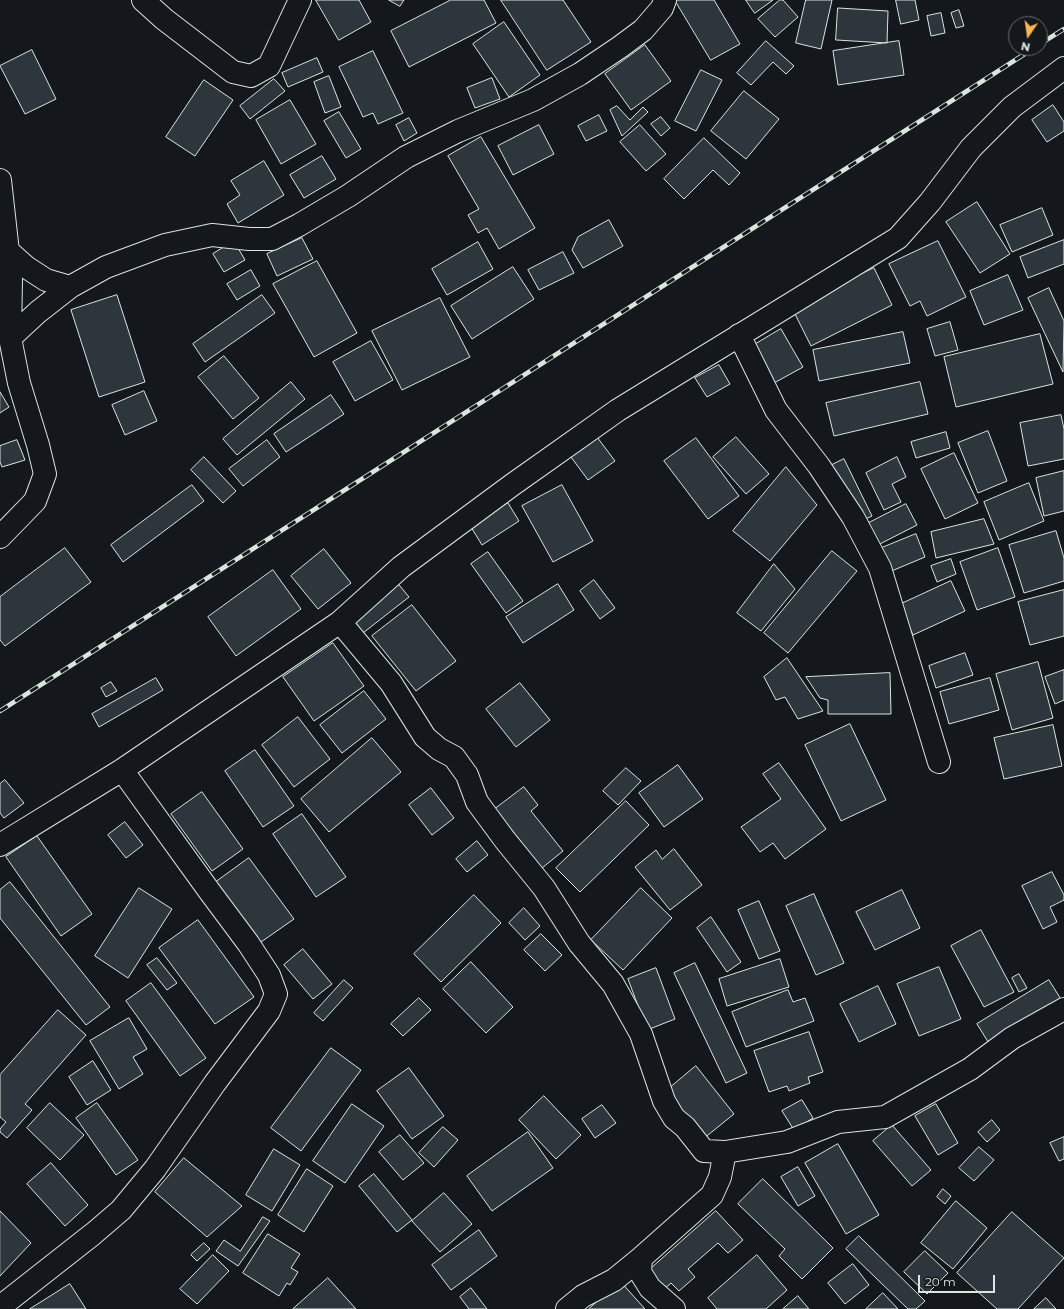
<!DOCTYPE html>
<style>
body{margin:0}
#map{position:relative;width:1064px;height:1309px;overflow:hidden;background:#14181c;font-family:Montserrat,sans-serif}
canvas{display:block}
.north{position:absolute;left:1008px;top:16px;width:40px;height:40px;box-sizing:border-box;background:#14181c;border:1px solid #626a69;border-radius:50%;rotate:193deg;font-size:11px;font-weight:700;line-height:16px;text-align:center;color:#d8e6dc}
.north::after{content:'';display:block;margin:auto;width:14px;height:18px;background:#ffb74d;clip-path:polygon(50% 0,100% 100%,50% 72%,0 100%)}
.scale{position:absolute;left:918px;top:1275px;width:77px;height:18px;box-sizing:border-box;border:2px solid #d8e6dc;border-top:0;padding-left:5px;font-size:12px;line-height:14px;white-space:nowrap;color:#d8e6dc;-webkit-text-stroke:3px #14181c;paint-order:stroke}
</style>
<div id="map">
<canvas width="1064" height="1309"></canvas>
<div class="north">N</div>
<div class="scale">20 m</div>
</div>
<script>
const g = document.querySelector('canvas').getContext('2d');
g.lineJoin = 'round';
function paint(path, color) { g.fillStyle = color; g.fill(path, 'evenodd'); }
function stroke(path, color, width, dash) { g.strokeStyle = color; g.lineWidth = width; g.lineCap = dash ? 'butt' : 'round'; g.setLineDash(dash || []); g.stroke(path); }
const building = new Path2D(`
 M316,0H359L371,22L339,40Z
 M389,0H404L400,6Z
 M451,0H484L496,23L409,67L391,31Z
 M501,0H563L591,42L547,70Z
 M675,0H714L740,44L711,60Z
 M746,0H773L755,13Z
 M780,0H783L798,17L775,37L758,19Z
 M806,0H832L821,49L796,43Z
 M896,0H915L919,20L901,24Z
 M838,8L888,11L887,43L836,40Z
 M959,10L964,26L956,28L951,13Z
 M941,13L945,33L931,36L927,16Z
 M504,22L540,75L509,97L473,44Z
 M766,41L794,66L786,74L773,62L751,85L737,73Z
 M899,41L904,75L838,85L833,51Z
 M645,45L671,81L631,110L605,74Z
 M32,50L56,99L25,114L0,66Z
 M373,51L403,113L378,124L373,113L363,117L339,67Z
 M317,58L323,72L288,87L282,73Z
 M701,70L722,80L696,131L675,121Z
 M329,76L341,107L325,113L314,82Z
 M492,78L500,99L475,108L467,88Z
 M274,79L285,91L250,119L240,106Z
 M204,80L233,100L195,156L166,137Z
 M744,91L779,119L746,159L711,131Z
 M290,100L316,144L281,164L256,120Z
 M1053,105L1064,122V131L1047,142L1032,120Z
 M617,106L630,120L643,107L648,112L622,136L610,110Z
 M339,112L361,149L346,158L324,121Z
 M599,115L607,131L586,141L578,126Z
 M661,117L670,128L661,136L651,124Z
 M409,118L417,133L404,141L396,125Z
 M539,125L554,154L513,175L498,146Z
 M640,125L666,154L646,171L620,142Z
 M481,137L535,228L499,249L487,228L478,233L468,215L479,209L448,156Z
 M704,138L740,173L729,185L713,170L684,199L664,179Z
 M322,156L336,179L304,198L290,175Z
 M264,161L284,195L238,223L227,204L240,195L231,181Z
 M977,202L1010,254L980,273L946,222Z
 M1042,208L1053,235L1012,252L1000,225Z
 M609,220L623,246L583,268L572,250L578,237Z
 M302,238L313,259L277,276L267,254Z
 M1064,240V264L1028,278L1020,257Z
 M234,241L245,260L224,272L213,254Z
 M938,241L966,297L927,316L920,301L910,306L889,264Z
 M478,242L493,269L447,295L432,269Z
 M563,252L574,273L539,290L528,270Z
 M317,261L357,333L314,357L273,284Z
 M513,267L534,299L472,339L451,306Z
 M874,268L892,305L811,346L792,308Z
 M251,270L260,286L237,300L227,284Z
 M1008,275L1023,310L984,325L970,291Z
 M1049,288L1064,321L1063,372L1028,298Z
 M117,295L145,382L99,397L71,310Z
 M262,295L275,313L205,362L193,344Z
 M440,298L470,357L402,390L372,331Z
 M950,322L958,350L935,356L927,329Z
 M781,329L803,367L765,388L744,351Z
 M903,332L910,363L819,381L813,350Z
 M1040,334L1053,384L956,407L944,357Z
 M371,341L393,380L355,401L333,362Z
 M224,356L259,398L233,419L198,377Z
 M719,365L730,384L707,397L695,378Z
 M291,382L305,399L237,455L223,439Z
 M920,382L928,414L834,436L826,403Z
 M144,391L157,421L125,435L112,405Z
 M0,392L9,407L0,413Z
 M331,395L344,414L286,452L274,434Z
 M1061,415L1064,429V459L1028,466L1020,423Z
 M988,431L1007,481L978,493L958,443Z
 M946,432L950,448L916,458L911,442Z
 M597,437L615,461L588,480L571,457Z
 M736,437L769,474L746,494L713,457Z
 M696,438L739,496L708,519L664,461Z
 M17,440L25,460L2,467L0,462V446Z
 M267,440L280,457L243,486L229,469Z
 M954,453L978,503L945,519L921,469Z
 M204,457L236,491L223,503L191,470Z
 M897,457L906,477L892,484L901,502L884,510L866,473Z
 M844,459L872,516L857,523L830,466Z
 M786,467L817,505L770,561L733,531Z
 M1064,471V511L1044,516L1036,478Z
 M1029,483L1044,521L999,540L984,502Z
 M192,485L204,501L123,562L111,545Z
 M562,485L593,541L553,562L522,506Z
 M508,503L519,521L482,545L471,527Z
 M906,504L917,525L870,549L859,528Z
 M984,519L994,544L936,558L931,532Z
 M1056,531L1064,558V581L1024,593L1009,545Z
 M916,534L925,557L882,575L872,552Z
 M65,548L91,582L5,646L0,640V597Z
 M998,548L1015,597L977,610L960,562Z
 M324,549L351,583L318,609L291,576Z
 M832,551L857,571L788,653L764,633Z
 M488,552L523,601L506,613L471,564Z
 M951,559L956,574L937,582L931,566Z
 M774,564L795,589L761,631L737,613Z
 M273,570L301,609L236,656L208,617Z
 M395,580L409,597L363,633L350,616Z
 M594,580L615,608L600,619L580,591Z
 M951,581L965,611L913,635L899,605Z
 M558,584L574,610L523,643L506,617Z
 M1064,590V636L1030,645L1018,602Z
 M412,605L456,661L416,691L372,636Z
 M333,643L364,686L314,721L283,677Z
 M965,653L973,675L936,688L929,666Z
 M787,658L823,711L798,719L785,697L776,700L764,677Z
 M1038,662L1053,718L1012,730L996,674Z
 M1064,670V700L1055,704L1045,677Z
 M890,673L891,714H828V700L820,698L806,677Z
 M156,678L163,690L99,727L92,714Z
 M990,678L999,710L949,724L940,692Z
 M111,682L117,691L106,697L101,688Z
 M520,683L550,720L516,747L486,709Z
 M364,691L386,719L342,753L320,725Z
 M298,717L330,759L294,787L262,745Z
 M850,724L886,800L841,821L805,745Z
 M1053,725L1062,766L1004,779L994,738Z
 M372,738L401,772L329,832L301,799Z
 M255,750L294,806L263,827L225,771Z
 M779,763L826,829L785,859L773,843L760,852L741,827L781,799L763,774Z
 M678,765L703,799L664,827L639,793Z
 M626,768L641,781L618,805L603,791Z
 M5,780L24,803L4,818L0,813V784Z
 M524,787L538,805L531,811L563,851L542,868L495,809Z
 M431,788L454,818L432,835L409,805Z
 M202,792L243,849L212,871L171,814Z
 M626,801L649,825L580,892L556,868Z
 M302,814L346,877L316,897L273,834Z
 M125,822L143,845L126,858L108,835Z
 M37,836L92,914L61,936L6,857Z
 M477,841L488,855L467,872L456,859Z
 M674,849L702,885L670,910L635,867L656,850L662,859Z
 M249,858L294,919L261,942L216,882Z
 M1052,872L1064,895V900L1050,907L1057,922L1043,929L1022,886Z
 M10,882L110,1007L86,1025L0,918V890Z
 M139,888L172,909L128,978L95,956Z
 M641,888L672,918L623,970L591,940Z
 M902,890L920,928L875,950L856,912Z
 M814,894L844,963L816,975L786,906Z
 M474,895L501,923L441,982L414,954Z
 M759,901L780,951L759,959L738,910Z
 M524,908L540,926L525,940L509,923Z
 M711,917L741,962L727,972L697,928Z
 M198,920L254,997L215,1024L159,948Z
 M981,930L1014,992L984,1007L951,946Z
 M541,934L562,955L545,971L524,950Z
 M303,949L332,984L313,999L284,965Z
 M157,958L177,983L167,990L147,965Z
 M780,959L789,987L727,1006L719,979Z
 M471,962L513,1007L486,1033L443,989Z
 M695,963L747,1073L726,1083L674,973Z
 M939,967L961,1019L919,1036L897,984Z
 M656,968L675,1019L647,1030L628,979Z
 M1019,974L1027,988L1019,992L1012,978Z
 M344,980L353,988L323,1021L314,1013Z
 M1049,980L1062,1001L990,1045L977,1024Z
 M151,983L206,1058L180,1076L126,1001Z
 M878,986L896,1024L859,1042L840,1004Z
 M788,990L793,1002L805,998L814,1021L746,1047L732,1012Z
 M419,998L431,1010L403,1036L391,1024Z
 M58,1010L86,1035L25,1104L32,1110L7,1138L0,1132V1129L6,1122L0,1117V1075Z
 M129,1018L147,1049L133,1057L143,1074L119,1089L90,1041Z
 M809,1032L823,1072L808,1077L810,1083L789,1091L787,1086L769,1092L754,1051Z
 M331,1048L361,1070L301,1151L271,1128Z
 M93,1061L111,1090L87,1105L69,1077Z
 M696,1066L734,1114L703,1139L665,1092Z
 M409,1068L444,1116L412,1139L377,1091Z
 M544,1096L581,1135L556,1159L519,1120Z
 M802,1100L813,1118L794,1130L782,1111Z
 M50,1103L84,1135L60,1160L27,1128Z
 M97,1103L138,1160L116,1175L76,1118Z
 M352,1104L384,1126L345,1183L313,1161Z
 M936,1104L958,1143L938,1155L915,1116Z
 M602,1105L616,1123L595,1138L582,1119Z
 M992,1120L1000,1130L987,1142L978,1132Z
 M892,1125L931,1170L912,1186L873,1141Z
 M443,1127L458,1140L434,1167L419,1153Z
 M528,1132L553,1168L492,1211L467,1176Z
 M400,1135L424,1163L403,1180L379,1152Z
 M1064,1137V1159L1059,1161L1050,1143Z
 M838,1144L879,1215L846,1234L805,1163Z
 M979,1147L994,1160L974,1181L959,1168Z
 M274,1149L300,1165L272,1211L246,1195Z
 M184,1158L242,1206L207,1237L155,1192Z
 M51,1163L88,1205L65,1226L27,1184Z
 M798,1167L815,1196L798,1206L781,1177Z
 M307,1169L333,1186L304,1232L278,1215Z
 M374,1174L412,1220L397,1232L359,1186Z
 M763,1179L833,1248L802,1279L779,1256L785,1249L738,1204Z
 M943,1189L951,1196L945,1204L937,1197Z
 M444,1193L472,1224L440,1252L412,1221Z
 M956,1201L987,1228L953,1269L921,1243Z
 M0,1211L31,1243L0,1276Z
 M716,1211L743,1240L728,1253L718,1243L688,1269L695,1277L679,1291L671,1283L662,1291L646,1273Z
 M1012,1212L1064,1258L1018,1309H997L957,1273Z
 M263,1217L270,1221L238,1266L216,1251L224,1240L240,1251Z
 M479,1230L497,1256L451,1290L432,1265Z
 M268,1234L300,1254L291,1268L298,1272L290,1285L287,1283L279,1296L243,1273Z
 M859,1236L925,1301L916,1309H908L846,1249Z
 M204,1243L210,1249L197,1261L191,1255Z
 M925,1251L948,1273L927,1294L904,1272Z
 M213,1255L229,1271L197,1304L180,1289Z
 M757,1255L787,1290L766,1309H717L708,1298Z
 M853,1264L869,1285L845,1304L828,1283Z
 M328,1278L356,1309H293Z
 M620,1281L645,1309H589Z
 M70,1284L86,1309H30Z
 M471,1288L487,1309H469L460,1297Z
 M883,1293L898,1309H866Z
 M798,1296L809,1309H783Z
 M1046,1298L1056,1309H1034Z`);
paint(building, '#2c363c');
stroke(building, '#d8e6dc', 1);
const street = new Path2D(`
 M143,0L164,19L233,72L251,76L269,66L300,0
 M0,180L11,279L10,338L19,383L38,445L45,474L35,501L0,537
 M8,251L26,267L46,280L70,287
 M739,335L776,410L819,466L853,517L880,568L939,762
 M10,338L38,312L70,287L106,267L165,245L212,235L249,239H272L299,225L348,196L406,157L458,131L533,100L580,74L620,47L643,30L662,8L665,0
 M340,622L391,683L425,737L439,749L454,757L467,775L477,802L505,840L544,888L579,943L613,984L641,1034L664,1101L674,1118L685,1127L704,1151L725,1152L787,1142L838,1122L885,1117L970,1069L1012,1038L1064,1009
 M0,845L122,770L340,622L401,567L512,485L618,410L898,238L930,202L971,148L1012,107L1064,68
 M0,1307L93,1234L121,1210L155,1169L215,1083L269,1011L276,994L269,975L248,943L210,892L122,770
 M567,1309L583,1296L614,1280L641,1258
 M674,1309L650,1288L640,1272L641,1258L712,1195L720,1177L725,1152`);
stroke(street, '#d8e6dc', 24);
stroke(street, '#14181c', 22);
const rail = new Path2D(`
 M1040,44L1064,29
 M0,711L1034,48`);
stroke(rail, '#d8e6dc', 4.5);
stroke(rail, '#14181c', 3, [9]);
</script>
